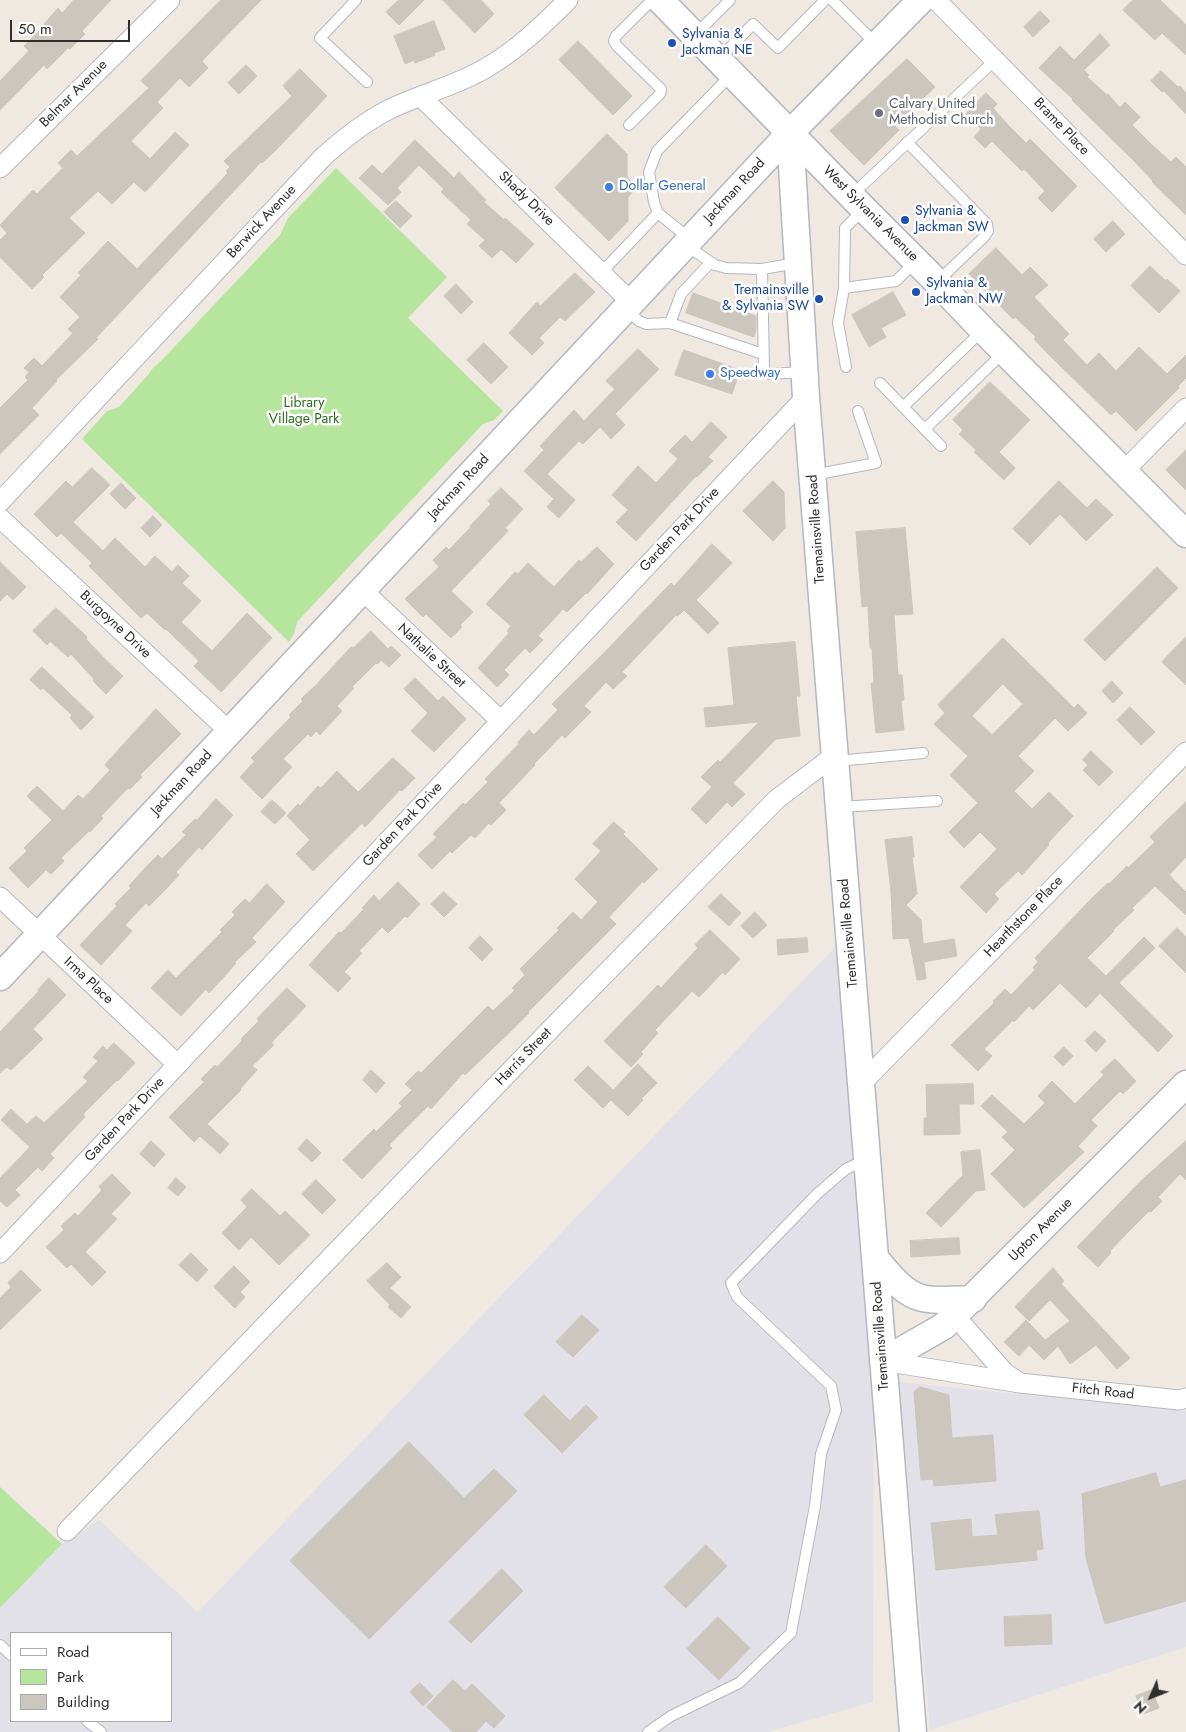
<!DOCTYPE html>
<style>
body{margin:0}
#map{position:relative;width:1186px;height:1732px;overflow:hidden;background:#efe9e1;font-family:Jost,sans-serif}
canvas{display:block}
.legend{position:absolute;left:10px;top:1632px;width:162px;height:90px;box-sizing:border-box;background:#fff;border:1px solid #ababab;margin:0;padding:6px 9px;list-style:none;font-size:15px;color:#2e2e2e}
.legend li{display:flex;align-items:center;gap:10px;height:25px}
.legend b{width:25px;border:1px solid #ababab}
.north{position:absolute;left:1126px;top:1672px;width:50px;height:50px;-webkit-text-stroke:4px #fff;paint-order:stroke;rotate:226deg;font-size:14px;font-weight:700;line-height:20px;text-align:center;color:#2e2e2e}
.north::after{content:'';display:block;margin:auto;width:18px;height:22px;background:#2e2e2e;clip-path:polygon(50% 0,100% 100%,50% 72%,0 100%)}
.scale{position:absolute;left:10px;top:20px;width:120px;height:22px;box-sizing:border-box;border:2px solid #2e2e2e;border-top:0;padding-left:6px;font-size:15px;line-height:18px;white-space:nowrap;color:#2e2e2e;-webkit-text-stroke:4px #fff;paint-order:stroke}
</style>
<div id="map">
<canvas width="1186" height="1732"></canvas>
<ul class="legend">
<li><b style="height:6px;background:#fff"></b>Road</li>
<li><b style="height:14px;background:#b6e59e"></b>Park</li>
<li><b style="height:14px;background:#cbc7bf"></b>Building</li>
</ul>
<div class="north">N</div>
<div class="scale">50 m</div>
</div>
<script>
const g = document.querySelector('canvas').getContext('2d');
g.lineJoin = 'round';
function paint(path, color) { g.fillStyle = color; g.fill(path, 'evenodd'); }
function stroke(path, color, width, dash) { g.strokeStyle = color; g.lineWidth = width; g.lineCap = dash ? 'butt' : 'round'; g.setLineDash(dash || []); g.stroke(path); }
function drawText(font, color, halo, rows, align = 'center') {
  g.font = font + ' Jost,sans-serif'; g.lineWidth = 5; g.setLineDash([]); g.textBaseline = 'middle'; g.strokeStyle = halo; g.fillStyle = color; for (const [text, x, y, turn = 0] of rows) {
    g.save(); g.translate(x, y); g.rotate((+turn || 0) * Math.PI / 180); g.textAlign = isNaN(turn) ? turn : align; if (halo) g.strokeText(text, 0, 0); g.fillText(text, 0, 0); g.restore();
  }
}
paint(new Path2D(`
 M839,943L874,1379L873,1702L767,1732H0V1608L62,1544L99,1520L198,1612ZM11,1633H171V1721H11Z
 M899,1382L1186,1411V1647L930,1730Z`), '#e3e1e8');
paint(new Path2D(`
 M336,168L447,277L408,318L503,411L494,420L483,424L297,622L294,634L289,642L82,439L107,411L119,407L148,375L152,369L161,361L280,235L288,218Z
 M0,1487L62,1544L0,1608Z`), '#b6e59e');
const building = new Path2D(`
 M74,0H111L82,31L85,34L70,49L68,48L47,69L44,65L0,110V81L29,51L24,46L45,25L44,24L58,8L62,13Z
 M221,0H261L202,61L208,68L189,87L180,78L157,102L163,108L131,141L150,159L175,132L189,145L145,192L134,182L112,204L98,191L69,218L85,233L42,275L44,277L32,289L0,257V240L7,233L0,225L33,190L37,194L63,168L58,163L71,150L77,156L149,88L141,81Z
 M399,0H424L399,25L386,12Z
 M443,0H481L494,14L475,33Z
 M1133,0H1160L1186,25V55L1162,33L1155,40L1123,10Z
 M1040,11L1050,21L1033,37L1024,27Z
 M434,21L445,49L434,53L435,55L415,63L414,60L405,64L394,36Z
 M1100,34L1110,45L1084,70L1089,75L1087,77L1107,95L1108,94L1120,108L1125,102L1140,117L1132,125L1151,144L1171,162L1176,157L1186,167V215L1152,182L1153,181L1134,161L1072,100L1073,99L1039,68L1060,46L1074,60Z
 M578,41L632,96L613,115L559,60Z
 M907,59L935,87L895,126L899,130L864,165L830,131Z
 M246,65L257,76L239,94L228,83Z
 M300,69L327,96L275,151L262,163L261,162L96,338L98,339L56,380L57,381L32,408L39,415L0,454V408L28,380L25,377L29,372L24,368L34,358L42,366L73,333L68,329L80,317L60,297L81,275L78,273L108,241L137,269L228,173L226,171L230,167L224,161L292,96L283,86Z
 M1161,71L1178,87L1180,86L1186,93V114L1164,91L1162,92L1151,81Z
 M986,93L997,104L993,108L1008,125L1026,143L1030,139L1077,186L1052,212L1038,198L1045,191L1024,169L1022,171L992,141L985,148L974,137L981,129L966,114Z
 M607,134L627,154V177L637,187L628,197V221L609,241L555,188Z
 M415,140L454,178L459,172L486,200L484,202L504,220L505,218L534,244L516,263L501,249L492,258L479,246L485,240L467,224L471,220L441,192L444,189L419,165L397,188L401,192L388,205L359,178L372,165L382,174Z
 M396,201L412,216L400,228L384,212Z
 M1113,221L1125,234L1106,252L1094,239Z
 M996,248L1022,275L1030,267L1048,285L1034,297L1069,334L1063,340L1087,365L1099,353L1116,371L1139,347L1167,374L1186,355V378L1178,386L1179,388L1136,431L1116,411L1111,415L1049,355L1034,339L1036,337L1015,317L1013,319L969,274Z
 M1150,266L1166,281L1167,279L1180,291L1159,313L1131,286Z
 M575,273L595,292L565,321L560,317L539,338L544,343L532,355L509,333L537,302L540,306Z
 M456,284L473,302L461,314L444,296Z
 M893,292L906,315L881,328L886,337L869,347L852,315Z
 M693,293L756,316V330L754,337L686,313Z
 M484,343L508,367L491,384L467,360Z
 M638,349L659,369L615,414L625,425L611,439L600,427L583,444L579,441L547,474L575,500L559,518L547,507L554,499L524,471L544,450L540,446L574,410L584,421L615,389L606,381Z
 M684,350L740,370L732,394L675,375Z
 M990,382L1030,420L999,452L1015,468L1004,480L974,452L976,450L959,434L963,430L953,420Z
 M711,422L727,437L708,457L713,461L697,477L696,476L636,541L616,522L628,510L612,495L638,466L656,483L678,459L669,451L685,435L692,442Z
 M1186,450V490L1166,470Z
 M92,468L110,485L73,522L103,551L115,538L145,567L155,556L172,572L178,565L189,576L182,583L201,601L181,622L212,651L247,613L272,638L221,692L194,666L199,661L166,629L165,630L147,613L141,618L89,566L92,563L61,533L57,537L34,514L66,481L72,487Z
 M773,481L784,492L785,528L773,541L743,511Z
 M1059,481L1087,508L1096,499L1113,515L1086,541L1060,514L1030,545L1013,529Z
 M121,483L136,498L125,509L110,494Z
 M501,488L523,509L505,528L508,531L451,591L473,612L460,625L462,627L451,638L426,614L423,617L405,599L439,567L433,560L446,547L449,550L471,527L470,526L491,504L488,501Z
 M153,516L162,525L150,537L141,528Z
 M905,528L913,614L894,615L898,675H902L904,700H901L904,730L876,733L871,683H874L872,648H870L868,606L862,607L856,532Z
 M712,544L732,563L696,600L719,623L708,634L684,610L678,616L676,615L622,672L627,676L613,689L606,682L584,706L591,712L565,738L562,735L534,764L535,765L499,803L506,810L491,825L489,823L475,838L471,835L452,853L450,851L432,869L418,855L437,837L433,834L463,803L465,805L488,782L485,779L519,744L518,742L529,730L534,735L558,710L552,704L604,653L671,583L674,586Z
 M597,547L614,564L587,594L586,593L567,612L563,609L538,636L543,640L530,653L525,648L504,670L509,675L497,687L478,668L509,633L507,631L511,626L486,604L515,572L518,574L528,563L554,587L579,560L581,562Z
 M0,562L26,587L13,600L7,594L0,601Z
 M1157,567L1178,588L1105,661L1084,640Z
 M56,608L87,637L86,639L105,659L123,676L106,694L93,681L94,679L71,654L68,657L50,641L47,645L33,631Z
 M371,631L388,649L391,646L401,655L389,667L381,660L378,664L376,663L352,687L354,688L337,706L342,711L320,735L316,731L311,737L308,734L283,759L292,767L262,799L240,777L255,761L251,758L291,717L289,715L303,701L301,699L316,685L351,647L353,648Z
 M1186,637V685L1162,662Z
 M1003,638L1074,708L1078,704L1087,713L1068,731L1055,718L1018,756L1034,771L1014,791L1032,809L1049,792L1073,816L1048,843L1049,845L1022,875L1018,871L994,894L999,899L986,913L960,887L997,849L980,832L964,848L949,832L978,803L950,775L968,756L934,724L945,713L938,705ZM1003,684L1023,704L992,735L972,716Z
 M795,642L800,696H796L800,736L776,739L733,783L745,794L732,807L727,802L706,824L691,809L712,787L701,777L718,760L720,762L759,722L706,727L704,708L734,705L728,648Z
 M42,667L94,717L81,730L70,718L72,715L43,688L41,690L30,680Z
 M415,678L438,701L443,696L466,719L434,752L411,731L428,713L404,689Z
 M1112,681L1123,693L1113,703L1102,691Z
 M1130,707L1155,732L1141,745L1117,720Z
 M156,709L181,734L140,775L142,777L130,789L128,788L101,816L103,818L90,832L89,831L61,858L64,861L51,874L46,870L28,888L9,868L27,851L24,848L52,820L27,796L37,786L63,811L78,795L83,799L110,770L105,765Z
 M1091,751L1113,772L1099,786L1083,770L1088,765L1083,760Z
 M393,758L415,778L402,791L400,790L365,827L362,823L313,871L296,854L310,840L287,816L298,804L300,806L318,786L321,788L337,771L358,792Z
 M216,799L233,815L202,850L199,847L176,872L179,875L168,887L149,906L146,903L125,925L132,931L101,965L80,945L117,906L115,904L131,888L129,886L146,867L158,855L162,859L186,835L182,832L195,819L197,820Z
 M272,800L286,813L275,824L261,812Z
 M1186,802V857L1169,875L1186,892V915L1155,886L1132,908L1134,910L1113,930L1114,931L1087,958L1106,976L1144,937L1155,948L1119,983L1173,1036L1158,1052L1100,993L1086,1008L1060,983L1033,1010L1029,1006L1014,1022L1013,1020L984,1049L992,1056L978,1071L951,1045L994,1003L993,1001L1005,989L1011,995L1035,970L1033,967L1038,962L1035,958L1093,897L1108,883L1109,884L1127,866L1128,868L1155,842L1150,837Z
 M614,822L625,832L623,834L658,869L644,883L643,881L609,917L616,924L528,1012L529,1013L515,1027L465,1075L463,1073L431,1109L428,1106L389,1145L392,1148L362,1179L343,1160L374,1129L376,1132L402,1106L399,1103L412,1090L405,1084L418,1071L421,1073L488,1006L493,1011L515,990L512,988L525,975L520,969L559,930L557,928L573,912L581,920L598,902L575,879L601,851L593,844Z
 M912,837L914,857H912L917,894L906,905L921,920L923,944L954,939L957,956L924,962L926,979L917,980L909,938L893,939L891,891L885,840Z
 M398,882L420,904L407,918L405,916L388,933L382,927L359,951L362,953L344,972L351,978L338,992L309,965L339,932L341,933L364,909L362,908L374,895L379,901Z
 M267,884L285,902L252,938L256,942L235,962L236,963L223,978L209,993L206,989L181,1016L151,988L168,970L176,978L222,932L220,930L235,915L232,912L245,899L249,903Z
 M444,892L457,904L444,917L431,904Z
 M721,894L741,913L729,926L708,907Z
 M755,912L767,925L753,938L741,926Z
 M1177,928L1186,937V973L1159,946Z
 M710,930L740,959L725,975L723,972L699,997L692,991L655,1030L658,1033L641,1052L643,1054L631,1067L604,1041L658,985L661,988L698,948L695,945Z
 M480,936L493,949L482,961L469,948Z
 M807,938L808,952L778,955L777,940Z
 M49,978L66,995L33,1029L43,1039L11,1070L7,1067L0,1073V1032L39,991L38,990Z
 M287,988L306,1006L271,1043L274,1045L252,1066L257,1070L240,1089L241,1090L207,1124L229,1144L220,1154L200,1136L194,1142L169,1117L204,1082L201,1079L215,1065L217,1067L242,1041L241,1039L259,1021L257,1019Z
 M1095,1031L1106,1041L1096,1052L1085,1041Z
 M114,1043L135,1063L118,1081L117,1080L83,1114L85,1117L50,1154L54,1158L42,1171L38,1167L15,1190L20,1195L7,1207L0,1201V1178L30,1147L1,1120L11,1109L27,1124L36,1116L44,1123L88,1081L83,1077L98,1061L93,1057L103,1046L107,1050Z
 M1064,1047L1073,1056L1063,1066L1054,1057Z
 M1115,1059L1136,1081L1123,1094L1120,1091L1091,1120L1097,1126L1078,1146L1084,1152L1024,1208L991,1174L1015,1150L1002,1137L1008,1132L981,1106L992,1095L1024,1124L1045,1103L1038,1096L1052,1081L1075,1104L1104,1075L1101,1072Z
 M638,1064L657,1083L641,1099L643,1100L628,1116L611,1100L603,1108L574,1080L588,1066L613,1090Z
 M371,1070L385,1083L376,1093L363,1080Z
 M973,1084L974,1104H959L960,1134L924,1135V1118H927L926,1085Z
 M307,1139L321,1153L312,1162L298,1149Z
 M151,1141L165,1154L154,1167L140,1154Z
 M1186,1141V1180L1180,1174L1158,1197L1162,1201L1151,1212L1149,1211L1127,1233L1110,1251L1111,1253L1098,1267L1077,1247L1141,1181Z
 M980,1150L985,1190L976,1191L941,1227L926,1213L963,1175L961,1152Z
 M112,1174L131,1193L111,1214L117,1219L85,1252L106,1272L92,1286L71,1264L67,1268L46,1247L64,1230L61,1226L75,1213L78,1216L102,1190L99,1187Z
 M176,1178L186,1187L178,1196L168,1188Z
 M316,1180L336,1200L322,1214L302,1194Z
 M252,1189L280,1216L285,1211L310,1235L279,1265L251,1237L239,1250L222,1233L247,1207L241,1200Z
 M959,1238L960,1254L911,1257L910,1241Z
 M191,1253L208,1270L197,1282L179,1265Z
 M387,1263L401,1277L390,1288L411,1307L401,1318L388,1307L390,1305L367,1281Z
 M234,1266L250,1282L240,1292L245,1297L235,1308L214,1287Z
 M1053,1268L1064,1281L1061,1284L1130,1358L1117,1369L1096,1345L1070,1364L1058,1346L1044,1360L1029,1345L1019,1356L1004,1342L1026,1320L1045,1340L1070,1321L1050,1300L1029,1321L1015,1307Z
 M21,1270L41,1290L0,1330V1298L11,1287L8,1283Z
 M582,1315L599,1330L573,1357L556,1342Z
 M920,1387L949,1395L952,1438L993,1435L996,1481L934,1486L933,1479L921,1480L914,1392Z
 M544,1395L570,1421L586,1405L598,1417L562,1453L524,1415Z
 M409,1442L464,1498L494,1469L517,1491L369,1639L290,1561Z
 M1156,1473L1160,1487L1186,1480V1601L1105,1624L1086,1558L1082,1494Z
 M1039,1511L1043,1549L1036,1550L1037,1560L936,1570L931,1523L971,1519L972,1537L998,1535L995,1515Z
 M706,1545L727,1566L686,1608L664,1587Z
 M502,1569L523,1591L471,1643L449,1622Z
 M1051,1615L1052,1644L1005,1646L1004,1617Z
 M718,1617L750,1648L719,1680L687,1649Z
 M453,1680L465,1691L472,1684L505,1716L494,1728L486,1721L476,1732H453L427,1707Z
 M420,1683L433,1696L423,1706L410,1692Z
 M1152,1690L1159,1708L1143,1714L1136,1696Z`);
paint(building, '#cbc7bf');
stroke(building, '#cbc5ba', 1);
const lane = new Path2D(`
 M356,0L320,38L367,82
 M832,0L876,44
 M695,35L730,0
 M718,60L753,24L778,48L825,0
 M629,125L660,94L661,89L617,46L614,41L616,36L652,0
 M907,142L987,224L988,231L984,237L937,282
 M852,195L995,60
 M863,210L845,228L844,288L896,281L915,262
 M690,239L658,213L654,202L649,172L657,151L731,75
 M687,246L715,265L726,268L762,269
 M797,263L762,269L764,368L765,372L769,374L803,372
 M601,273L658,213
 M844,288L838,323L846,367
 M627,309L639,321L646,324L670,323L763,354
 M670,323L681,294L710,263
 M880,383L941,446
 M903,407L983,330
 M925,429L1004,352
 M813,475L876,463L858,411
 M837,761L923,753
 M840,807L937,801
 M0,1645L11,1655
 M87,1721L101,1732
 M648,1732L671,1716L739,1683L791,1633L815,1506L821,1454L836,1410L831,1386L737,1297L731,1283L817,1194L846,1169L867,1159`);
const street = new Path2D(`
 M936,0L1186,255
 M421,97L631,302
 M0,168L170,0
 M1124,471L1186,408
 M0,502L323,157C343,139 365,122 388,110C420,94 456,86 486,68C517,50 543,25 568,0
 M0,518L230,732
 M362,590L501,721
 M0,897L177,1064
 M862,1083L1186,752
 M0,1253L806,397
 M955,1316L1005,1373L1019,1382
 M883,1361L1020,1383L1179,1400L1186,1398
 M67,1531L545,1035L777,799L835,755`);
const secondary = new Path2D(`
 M660,0L864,209L937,282L983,330L1186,534
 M790,133L806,397L913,1732
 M0,977L790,133L921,0
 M875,1258C888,1273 902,1293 922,1298C938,1302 957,1299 973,1299
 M883,1361L944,1326L1186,1084`);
stroke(lane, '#b4b7c1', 12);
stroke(street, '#b4b7c1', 21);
stroke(secondary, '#b4b7c1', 29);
stroke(lane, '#fff', 10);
stroke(street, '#fff', 19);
stroke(secondary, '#fff', 26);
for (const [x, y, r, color] of [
 [672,43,5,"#1a4fb4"],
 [879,113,5,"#6b7280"],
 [609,187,5,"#3f7fe0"],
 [905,220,5,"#1a4fb4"],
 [916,292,5,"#1a4fb4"],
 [819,299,5,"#1a4fb4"],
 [710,374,5,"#3f7fe0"]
]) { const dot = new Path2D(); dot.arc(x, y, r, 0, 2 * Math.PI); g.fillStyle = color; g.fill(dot); stroke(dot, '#fff', 2); }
drawText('14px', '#164399', '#fff', [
 ["Sylvania &",682,35],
 ["Jackman NE",682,51],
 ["Sylvania &",915,212],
 ["Jackman SW",915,228],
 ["Sylvania &",926,284],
 ["Jackman NW",926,300],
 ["Tremainsville",809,291,"right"],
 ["& Sylvania SW",809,307,"right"]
], 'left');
drawText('14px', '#2e2e2e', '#fff', [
 ["Belmar Avenue",74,94,-45],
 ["Brame Place",1061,127,46],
 ["Jackman Road",735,191,-47],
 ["Shady Drive",526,199,44],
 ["West Sylvania Avenue",870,214,45],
 ["Berwick Avenue",262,222,-47],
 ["Jackman Road",459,487,-47],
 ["Tremainsville Road",817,529,-94],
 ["Garden Park Drive",680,530,-47],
 ["Burgoyne Drive",115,625,43],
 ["Nathalie Street",431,656,43],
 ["Jackman Road",182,783,-47],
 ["Garden Park Drive",403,825,-47],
 ["Hearthstone Place",1024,917,-46],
 ["Tremainsville Road",849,933,-95],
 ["Irma Place",88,981,43],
 ["Harris Street",524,1057,-46],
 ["Garden Park Drive",125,1120,-47],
 ["Upton Avenue",1041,1230,-45],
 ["Tremainsville Road",881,1336,-94],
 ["Fitch Road",1103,1392,6]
]);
drawText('14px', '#5b616d', '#fff', [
 ["Calvary United",889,105],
 ["Methodist Church",889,121]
], 'left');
drawText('14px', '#366cbe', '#fff', [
 ["Dollar General",619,187],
 ["Speedway",720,374]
], 'left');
drawText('14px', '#2c6e1b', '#fff', [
 ["Library",304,404],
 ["Village Park",304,420]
]);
</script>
